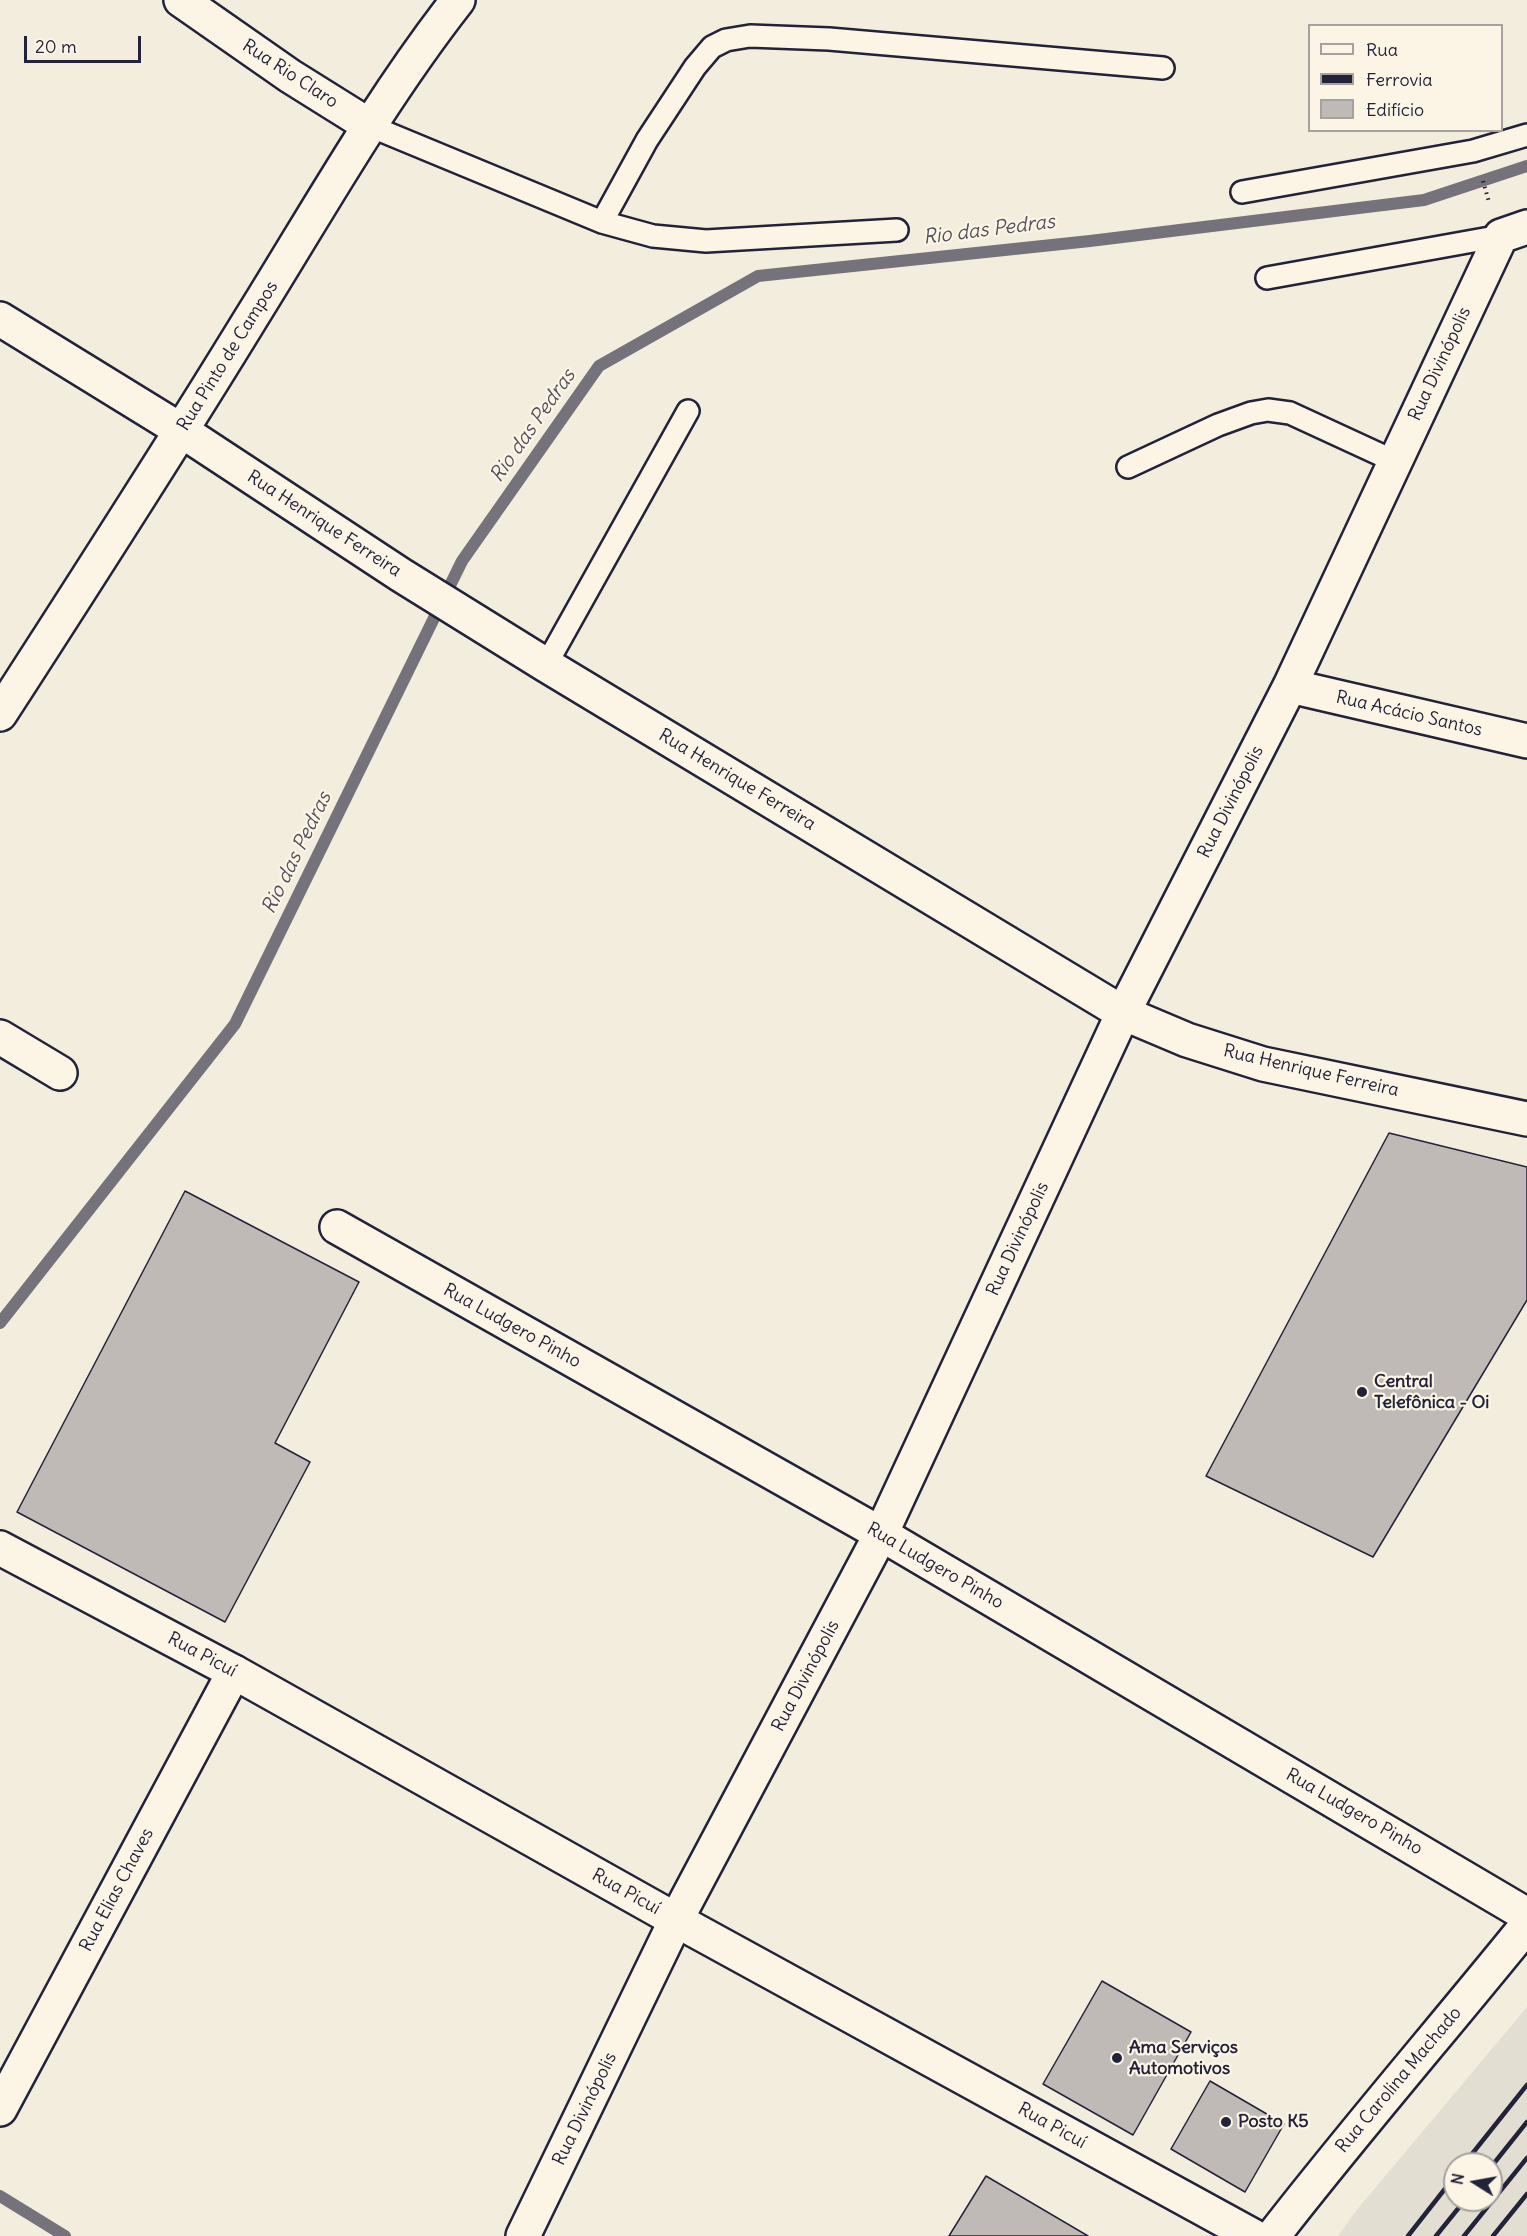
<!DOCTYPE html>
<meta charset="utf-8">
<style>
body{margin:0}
#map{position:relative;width:1527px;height:2236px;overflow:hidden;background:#f3edde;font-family:Delius,sans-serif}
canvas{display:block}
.legend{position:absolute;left:1308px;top:24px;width:195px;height:108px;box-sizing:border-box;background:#fcf5e5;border:2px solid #a5a1a1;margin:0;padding:8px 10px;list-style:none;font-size:18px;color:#22223b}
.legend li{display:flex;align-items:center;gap:12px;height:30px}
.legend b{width:30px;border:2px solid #a5a1a1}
.north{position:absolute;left:1443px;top:2152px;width:60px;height:60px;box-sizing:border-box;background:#fcf5e5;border:2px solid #a5a1a1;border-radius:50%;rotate:281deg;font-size:16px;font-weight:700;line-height:24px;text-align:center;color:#22223b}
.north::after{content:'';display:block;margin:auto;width:21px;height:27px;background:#22223b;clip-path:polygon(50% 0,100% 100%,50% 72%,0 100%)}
.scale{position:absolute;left:24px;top:36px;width:117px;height:27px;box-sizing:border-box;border:3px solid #22223b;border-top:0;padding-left:8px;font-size:18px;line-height:21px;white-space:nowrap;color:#22223b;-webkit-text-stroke:4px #fcf5e5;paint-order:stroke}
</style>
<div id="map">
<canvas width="1527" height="2236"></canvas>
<ul class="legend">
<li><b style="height:8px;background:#fcf5e5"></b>Rua</li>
<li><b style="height:8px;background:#22223b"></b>Ferrovia</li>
<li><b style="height:16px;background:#bfbab6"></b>Edifício</li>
</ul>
<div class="north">N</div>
<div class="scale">20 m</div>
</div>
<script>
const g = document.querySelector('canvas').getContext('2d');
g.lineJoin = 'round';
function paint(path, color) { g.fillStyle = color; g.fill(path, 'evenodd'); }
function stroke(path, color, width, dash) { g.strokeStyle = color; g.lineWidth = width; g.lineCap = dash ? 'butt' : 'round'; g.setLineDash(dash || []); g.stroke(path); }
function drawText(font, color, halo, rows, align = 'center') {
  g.font = font + ' Delius,sans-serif'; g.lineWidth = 4.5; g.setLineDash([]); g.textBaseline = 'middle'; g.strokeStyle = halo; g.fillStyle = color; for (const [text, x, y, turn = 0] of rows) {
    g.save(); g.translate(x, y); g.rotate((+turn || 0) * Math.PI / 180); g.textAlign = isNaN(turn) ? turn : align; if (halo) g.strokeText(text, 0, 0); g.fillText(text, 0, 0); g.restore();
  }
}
paint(new Path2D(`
 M1527,2007V2236H1338L1355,2212ZM1455,2164H1491V2200H1455Z`), '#e3ded2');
stroke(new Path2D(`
 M0,1323L235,1024L462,561L599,366L758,276L1090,241L1424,200L1527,166
 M0,2196L65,2236`), '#75727b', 12);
const building = new Path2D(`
 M1389,1133L1527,1167V1300L1373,1557L1206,1476Z
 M185,1191L359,1282L275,1443L310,1462L225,1622L17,1512Z
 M1102,1981L1191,2032L1133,2135L1043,2084Z
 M1210,2081L1284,2124L1245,2192L1171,2149Z
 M986,2176L1088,2236H949Z`);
paint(building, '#bfbab6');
stroke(building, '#22223b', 1.5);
const service = new Path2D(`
 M370,126L602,222L653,236L706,241L897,230
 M1242,192L1473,151L1527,135
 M602,222L647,140L695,67L712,47L726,40L750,36L829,39L1163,68
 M1267,278L1501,236
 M1128,467L1218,425L1251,413L1268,410L1290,413L1394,461
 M546,665L688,411`);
const minor = new Path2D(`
 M181,0L290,76L370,126
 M0,319L182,431L401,575L546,665L1123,1013L1187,1040L1263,1064L1527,1119
 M1290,686L1527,741
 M0,714C84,584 167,455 248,323C316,214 379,101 458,0
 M0,1037L60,1073
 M337,1227L881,1534L1527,1915
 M0,2109L234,1672
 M523,2236L676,1920L881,1534L1123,1013L1290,686L1501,236L1527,227`);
const tertiary = new Path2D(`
 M0,1548L234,1672L676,1920L1253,2236`);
const secondary = new Path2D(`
 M1273,2236C1355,2130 1443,2029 1527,1925`);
stroke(service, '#22223b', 26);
stroke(minor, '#22223b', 38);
stroke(tertiary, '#22223b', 38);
stroke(secondary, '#22223b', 38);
stroke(new Path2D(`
 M1483,181L1489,202`), '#22223b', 4, [1.5, 4.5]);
stroke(service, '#fcf5e5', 21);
stroke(minor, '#fcf5e5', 33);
stroke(tertiary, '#fcf5e5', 33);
stroke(secondary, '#fcf5e5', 33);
stroke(new Path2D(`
 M1464,2164L1527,2085
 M1491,2167L1527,2122
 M1408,2236L1455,2176
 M1436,2236L1465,2200
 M1464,2236L1527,2158
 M1493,2236L1527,2194`), '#22223b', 4.5);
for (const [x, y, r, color] of [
 [1362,1392,6,"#22223b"],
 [1117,2058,6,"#22223b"],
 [1226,2122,6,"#22223b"]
]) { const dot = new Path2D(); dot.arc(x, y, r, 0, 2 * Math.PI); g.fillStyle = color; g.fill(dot); stroke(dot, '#fcf5e5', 2); }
drawText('18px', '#22223b', '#fcf5e5', [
 ["Rua Rio Claro",290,74,33],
 ["Rua Pinto de Campos",228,356,-58],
 ["Rua Divinópolis",1440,364,-65],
 ["Rua Henrique Ferreira",324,524,33],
 ["Rua Acácio Santos",1409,714,13],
 ["Rua Henrique Ferreira",737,780,31],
 ["Rua Divinópolis",1231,802,-63],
 ["Rua Henrique Ferreira",1311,1071,13],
 ["Rua Divinópolis",1018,1239,-65],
 ["Rua Ludgero Pinho",512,1326,29],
 ["Rua Ludgero Pinho",935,1566,30],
 ["Rua Picuí",202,1655,28],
 ["Rua Divinópolis",806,1676,-62],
 ["Rua Ludgero Pinho",1354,1812,30],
 ["Rua Elias Chaves",117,1890,-62],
 ["Rua Picuí",626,1892,29],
 ["Rua Carolina Machado",1399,2080,-50],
 ["Rua Divinópolis",585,2109,-64],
 ["Rua Picuí",1052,2126,29]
]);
drawText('bold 18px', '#22223b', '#fcf5e5', [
 ["Central",1374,1382],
 ["Telefônica - Oi",1374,1403],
 ["Ama Serviços",1129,2048],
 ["Automotivos",1129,2069],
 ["Posto K5",1238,2122]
], 'left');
drawText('italic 20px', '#525160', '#fcf5e5', [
 ["Rio das Pedras",989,230,-7],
 ["Rio das Pedras",533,426,-55],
 ["Rio das Pedras",297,853,-64]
]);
</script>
